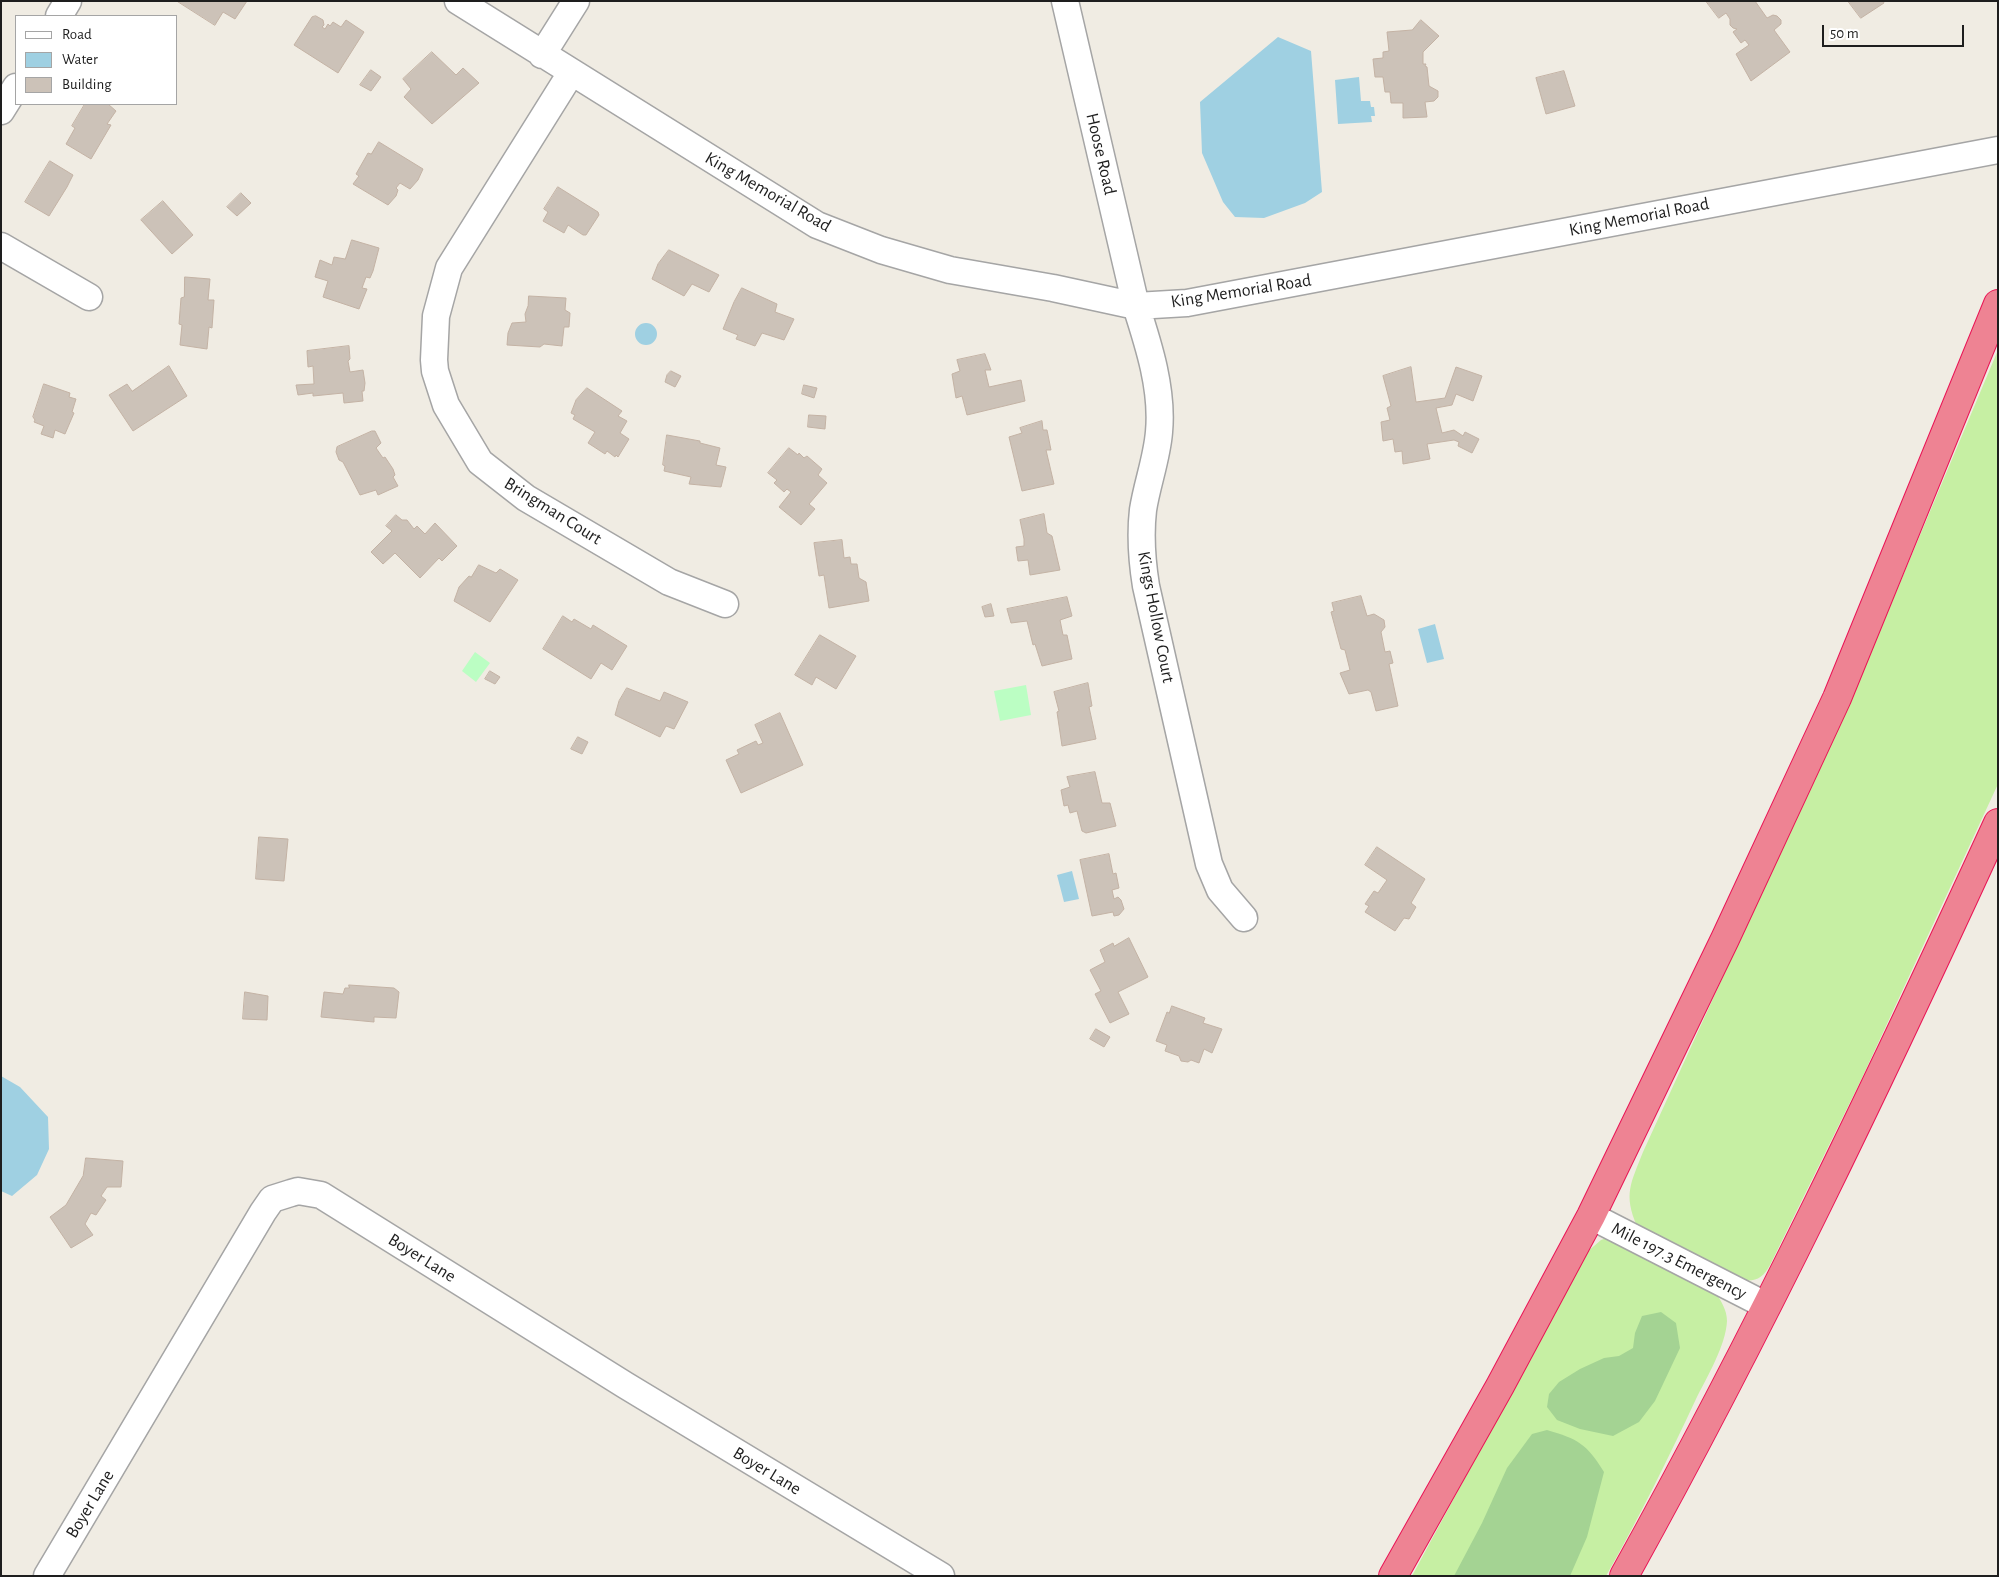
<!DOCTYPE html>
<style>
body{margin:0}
#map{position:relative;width:1999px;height:1577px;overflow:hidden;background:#f0ece3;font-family:"Alegreya Sans",sans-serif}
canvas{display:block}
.frame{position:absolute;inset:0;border:2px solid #1e1e1e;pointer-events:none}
.legend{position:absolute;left:15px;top:15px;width:162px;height:90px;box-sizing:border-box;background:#fff;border:1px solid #a5a5a5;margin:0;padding:6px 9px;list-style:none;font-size:15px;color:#1e1e1e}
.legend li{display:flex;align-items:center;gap:10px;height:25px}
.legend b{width:25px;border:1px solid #a5a5a5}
.scale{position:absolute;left:1822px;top:25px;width:142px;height:22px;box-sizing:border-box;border:2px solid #1e1e1e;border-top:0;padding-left:6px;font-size:15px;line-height:18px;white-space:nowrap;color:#1e1e1e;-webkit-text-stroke:4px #fff;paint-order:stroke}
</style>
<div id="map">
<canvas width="1999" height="1577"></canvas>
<div class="frame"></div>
<ul class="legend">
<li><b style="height:6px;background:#fff"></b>Road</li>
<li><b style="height:14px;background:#9fd0e2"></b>Water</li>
<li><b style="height:14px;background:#ccc2b8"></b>Building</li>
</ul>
<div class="scale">50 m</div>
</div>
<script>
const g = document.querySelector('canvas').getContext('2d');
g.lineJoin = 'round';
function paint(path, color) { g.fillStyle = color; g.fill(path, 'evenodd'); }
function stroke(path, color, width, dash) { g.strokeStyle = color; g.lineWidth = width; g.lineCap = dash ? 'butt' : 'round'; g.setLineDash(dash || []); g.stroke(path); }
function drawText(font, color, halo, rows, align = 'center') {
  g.font = font + ' "Alegreya Sans",sans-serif'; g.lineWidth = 4; g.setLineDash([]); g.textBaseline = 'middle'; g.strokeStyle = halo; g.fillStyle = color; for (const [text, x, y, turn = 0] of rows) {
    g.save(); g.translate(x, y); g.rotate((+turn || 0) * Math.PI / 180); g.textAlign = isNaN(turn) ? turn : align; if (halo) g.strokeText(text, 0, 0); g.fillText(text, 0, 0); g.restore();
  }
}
paint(new Path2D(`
 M1998,350V784L1861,1080L1770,1265C1763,1278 1756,1282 1742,1280L1637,1226C1623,1194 1631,1183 1643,1152L1865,666Z
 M1609,1237L1716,1293C1721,1301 1727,1310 1727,1321C1726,1345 1707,1377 1696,1399C1668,1459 1639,1518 1606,1576H1412L1587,1252L1601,1240Z`), '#c6efa3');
paint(new Path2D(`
 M1661,1312L1676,1323L1680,1348L1655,1401L1639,1422L1613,1436L1580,1429L1557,1420L1547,1407L1549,1394L1559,1382L1580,1369L1604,1358L1619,1356L1633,1348L1635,1333L1642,1316Z
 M1547,1430C1578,1439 1587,1444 1604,1472L1587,1537L1570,1576H1454L1482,1523L1507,1468L1532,1434Z`), '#a4d393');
paint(new Path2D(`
 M475,652L490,663L476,682L462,671Z
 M1026,685L1031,715L1000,721L994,691Z`), '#bbfec3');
paint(new Path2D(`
 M1278,37L1311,51L1322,192L1305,203L1264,218L1235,217L1223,202L1202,153L1200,102Z
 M1359,77L1361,101H1370L1371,107H1374L1375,116H1371L1372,122L1338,124L1335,80Z
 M635 334a11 11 0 1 1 22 0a11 11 0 1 1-22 0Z
 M1435,624L1444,659L1427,663L1418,629Z
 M1072,871L1079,899L1064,902L1057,875Z
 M1,1076L20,1087L48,1117L49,1149L37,1175L12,1196L1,1191Z`), '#9fd0e2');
const building = new Path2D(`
 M177,1H247L235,19L223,12L215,25Z
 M1706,1H1755L1767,18L1773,15L1777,16L1781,20V24L1774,30L1790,52L1751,81L1736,54L1749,45L1745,40L1741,43L1733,32L1737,29L1733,28L1730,25V19L1726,13L1719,18Z
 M1848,1H1883L1884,3L1861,18Z
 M316,16L323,20L324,25L322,27L325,29L328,24L330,26L333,22L341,27L346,20L364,32L338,73L294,45L312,17Z
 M1421,20L1439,36L1423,52V64H1426L1425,66L1427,67L1429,86L1438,91V97L1434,101L1425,102L1427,117L1403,118V103H1391L1390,92H1385L1383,77H1375L1373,59L1383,58V52L1389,51L1387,32L1412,30Z
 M432,52L456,75L463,68L479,83L432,124L404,97L411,89L403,79Z
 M371,70L381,77L371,91L360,85Z
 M1564,71L1575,106L1546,114L1536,78Z
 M85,104H108L116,111L107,124L111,125L91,159L66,144L75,128L72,126Z
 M379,142L423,169L418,180L410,189L400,183L396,188L398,190L396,196L388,205L353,184L359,176L356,174L368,153L371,154Z
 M50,161L73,175L67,187L49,216L25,202Z
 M558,187L598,212L599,215L586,235H583L568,225L564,233L543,221L548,212L544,209Z
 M241,193L251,203L237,216L227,207Z
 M163,201L193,235L172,254L141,220Z
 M352,240L379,248L373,271L370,278L366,277L362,288L367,289L359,309L323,297L328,281L315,277L320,260L332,265L334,257L345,259Z
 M669,250L719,275L709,292L692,284L684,296L652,279L658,264Z
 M185,277L210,279L208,300H214L212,328L209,327L207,349L180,345L182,325L179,324L181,298L184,297Z
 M742,288L777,304L775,312L794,319L784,340L762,333L755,346L736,339L738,335L723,329L734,302Z
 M529,296L566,298L565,310L570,313L569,327H564L562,346L544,344L540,347L507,345L508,333L512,323L526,322L525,314L528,306Z
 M349,346L350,359L348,361L350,372L363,370L365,383L364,391H362L363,401L344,403L343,393L313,396V393L298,395L296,385L314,384L313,366L308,367L307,351Z
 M985,354L991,370H985L989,387L1021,380L1025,401L967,415L962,396L956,398L952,374L960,371L957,360Z
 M169,366L187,396L133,431L109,395L127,384L132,391Z
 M1411,367L1416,402L1445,398L1456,367L1482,376L1473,401L1456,394L1452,405L1436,408L1442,433L1454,430L1463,436L1465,432L1479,439L1472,453L1458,446L1459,442L1454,440L1427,444L1430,459L1403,464L1402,451L1395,452L1393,439L1383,441L1381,422L1390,420L1387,408L1391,406L1383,376Z
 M671,371L681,376L675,387L665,382L667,375Z
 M44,384L70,393L69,397L76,399L72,412L74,413L65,434L55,430L53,438L41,434L44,426L34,422L35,420L33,417Z
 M804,385L817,388L814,398L802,394Z
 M587,388L622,411L618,416L627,421L620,433L629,439L618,457L616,455L615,457L607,451L605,454L588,443L595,432L573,419L575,415L571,413L576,400Z
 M809,415L826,416L825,429L808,427Z
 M1042,421L1043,430H1047L1051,450H1046L1054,484L1022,491L1009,437L1022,433L1020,428Z
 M372,431H375L381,443L376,448L383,458L385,457L393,469L395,475L393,477L398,486L378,495L376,490L360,495L343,462L339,460L336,452L337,447Z
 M667,435L700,441V443L720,448L716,465L726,467L721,487L689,484L691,477L664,471L665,466L663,465Z
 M789,448L798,455L799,453L804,458L807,456L822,469L818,475L827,483L809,504L815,509L801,525L779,507L791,492L787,489L784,492L774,483L777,480L768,473Z
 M1044,514L1047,533L1052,536L1060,570L1030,575L1028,560L1018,561L1016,547L1024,546V539L1020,520Z
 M396,515L402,520H407L414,529L417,526L425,534L435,523L457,546L442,561L439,558L420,578L395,553L383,564L371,552L392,531L386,526Z
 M842,540L844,558L850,557L851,564H857L859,578L866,582L869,601L829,608L824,575L819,576L814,543Z
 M479,565L496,573L500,569L518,580L490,622L454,601L459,587L469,576L471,577Z
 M1361,596L1367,616L1374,614L1384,620L1385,627L1381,632L1385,652L1390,651L1393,663L1389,664L1398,706L1376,711L1371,692L1368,690L1349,694L1340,673L1350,670L1345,650L1341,649L1331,612L1334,611L1332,603Z
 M1067,597L1072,616L1060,620L1063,635H1067L1072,659L1042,666L1035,644L1033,645L1027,621L1011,623L1007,609Z
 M991,604L994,616L985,617L982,607Z
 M563,616L572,622L574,619L591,629L593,625L627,646L612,670L601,663L591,679L543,649Z
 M820,635L856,656L836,689L816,677L812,685L795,675Z
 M490,671L500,677L495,684L485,679Z
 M1088,683L1092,706L1089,707L1096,739L1062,746L1057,712L1059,711L1054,692Z
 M627,688L660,701L664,692L688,702L674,729L666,726L660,737L615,715L619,701Z
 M780,713L803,765L741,793L726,760L739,754L737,750L756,741L758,745L763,743L755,725Z
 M578,737L588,742L582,754L571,749Z
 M1095,772L1102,803H1110L1116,826L1086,833L1082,831L1077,811L1070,813L1068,805L1064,806L1061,790L1070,787L1067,777Z
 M259,837L288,839L284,881L256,879Z
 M1377,847L1425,879L1411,903L1416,907L1409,919L1404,918L1395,931L1365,912L1369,906L1365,904L1374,891L1378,893L1387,880L1365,865Z
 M1109,854L1113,874L1116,873L1119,888L1112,890L1114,899L1118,897L1121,900L1124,909L1119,915L1114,916L1113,912L1092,916L1080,860Z
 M1129,938L1148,977L1118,992L1129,1014L1110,1023L1095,994L1101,991L1090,970L1105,962L1100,950L1113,943L1114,946Z
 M349,985L394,988L399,992L396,1018L374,1017V1022L321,1017L324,992L343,994L345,988H349Z
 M245,992L268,996L267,1020L243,1019Z
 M1172,1006L1205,1018L1203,1023L1222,1029L1212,1053L1204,1049L1199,1063L1191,1060L1188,1062L1181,1061L1179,1056L1165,1051L1167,1045L1156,1041L1167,1012L1169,1013Z
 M1096,1029L1110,1037L1104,1047L1090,1039Z
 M86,1158L123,1161L121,1187H107L101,1196L106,1200L96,1215L91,1213L85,1224L93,1235L71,1248L50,1217L66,1205L83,1176Z`);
paint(building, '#ccc2b8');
stroke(building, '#c3b2a4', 1);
const minor = new Path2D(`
 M458,1L817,225L881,250L950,270L1053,288L1136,306L1187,303L1998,150
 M1065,1L1136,306C1149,346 1163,390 1159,432C1157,458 1147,484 1143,510C1140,536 1142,561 1146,586L1209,864L1220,890L1244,918
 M59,16L68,1
 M542,55L576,1
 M571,73L449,268L436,316L434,360L435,371L446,405L480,462L526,498L669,582L725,604
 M1,111L16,87
 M1,246L89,297
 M1591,1216L1767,1306
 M47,1576L263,1212L272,1199L291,1193L298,1191L321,1195L625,1385L941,1576`);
const highway = new Path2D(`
 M1393,1576L1500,1386L1591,1216L1725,939L1837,698L1998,304
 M1624,1576C1760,1331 1881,1078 1998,823`);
stroke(minor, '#a5a5a5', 29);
stroke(highway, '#e91455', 30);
stroke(minor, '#fff', 26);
stroke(highway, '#ee8393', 28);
drawText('18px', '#1e1e1e', '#fff', [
 ["Hoose Road",1101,154,77],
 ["King Memorial Road",768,192,30],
 ["King Memorial Road",1639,217,-11],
 ["King Memorial Road",1241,291,-9],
 ["Bringman Court",553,511,32],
 ["Kings Hollow Court",1156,617,79],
 ["Boyer Lane",422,1258,32],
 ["Mile 197.3 Emergency",1679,1261,27],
 ["Boyer Lane",767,1471,31],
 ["Boyer Lane",90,1504,-59]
]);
</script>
